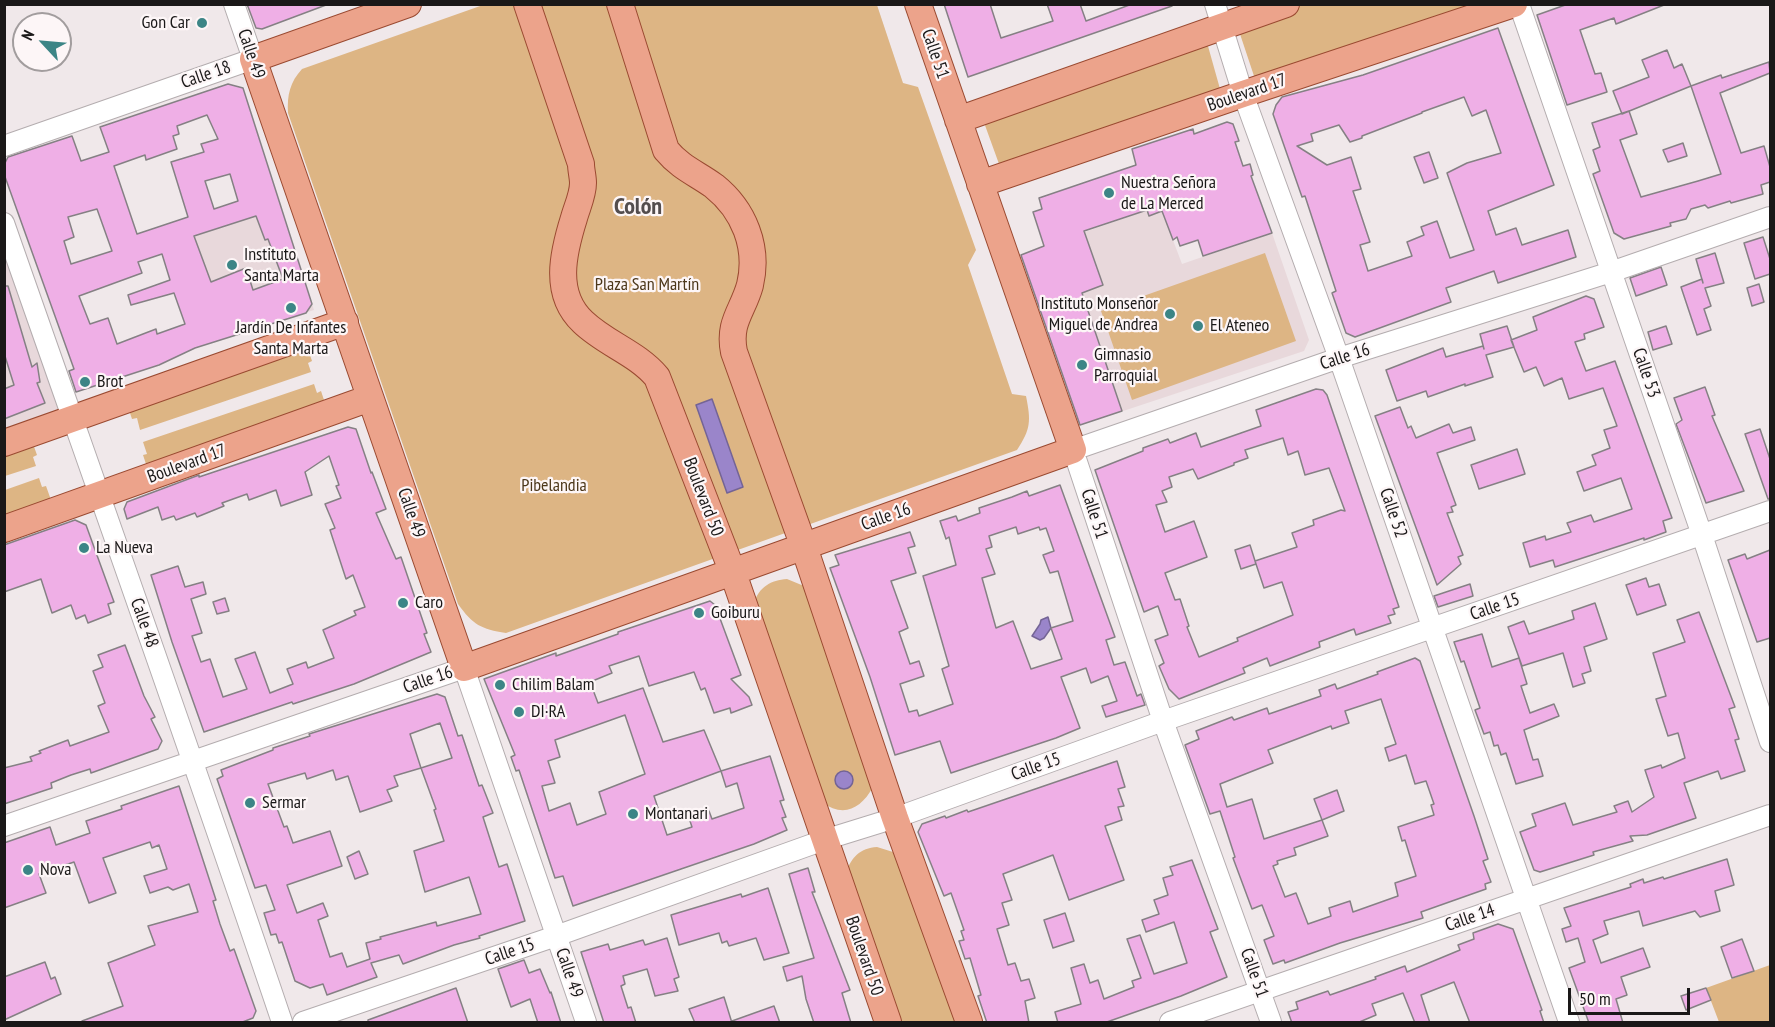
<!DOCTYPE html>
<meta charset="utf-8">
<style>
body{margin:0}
#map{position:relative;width:1775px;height:1027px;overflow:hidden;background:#f0e8ea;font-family:"PT Sans Narrow",sans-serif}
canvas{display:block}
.frame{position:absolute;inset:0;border:6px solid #1a1818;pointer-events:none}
.north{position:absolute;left:12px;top:12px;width:60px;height:60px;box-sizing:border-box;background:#fdf6f7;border:2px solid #a29d9e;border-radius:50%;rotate:296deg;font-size:16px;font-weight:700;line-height:24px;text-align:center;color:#1a1818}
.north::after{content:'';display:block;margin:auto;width:21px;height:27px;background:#3c8586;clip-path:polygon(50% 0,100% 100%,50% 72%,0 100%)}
.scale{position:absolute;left:1568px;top:988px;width:122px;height:27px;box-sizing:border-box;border:3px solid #1a1818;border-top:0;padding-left:8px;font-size:18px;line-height:21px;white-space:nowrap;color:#1a1818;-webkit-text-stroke:4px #fdf6f7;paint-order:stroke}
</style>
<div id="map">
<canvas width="1775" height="1027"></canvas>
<div class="frame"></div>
<div class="north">N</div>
<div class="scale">50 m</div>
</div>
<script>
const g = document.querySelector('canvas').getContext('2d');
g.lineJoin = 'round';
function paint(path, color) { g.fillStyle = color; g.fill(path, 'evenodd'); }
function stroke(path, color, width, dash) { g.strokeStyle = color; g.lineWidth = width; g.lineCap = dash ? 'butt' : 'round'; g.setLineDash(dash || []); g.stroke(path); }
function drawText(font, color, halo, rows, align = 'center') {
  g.font = font + ' "PT Sans Narrow",sans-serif'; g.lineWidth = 4.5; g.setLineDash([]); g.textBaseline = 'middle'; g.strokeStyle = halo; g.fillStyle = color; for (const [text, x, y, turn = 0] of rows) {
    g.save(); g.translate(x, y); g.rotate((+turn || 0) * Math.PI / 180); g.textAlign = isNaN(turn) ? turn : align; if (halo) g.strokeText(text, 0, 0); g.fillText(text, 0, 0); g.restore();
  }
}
paint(new Path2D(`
 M274,189L314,310L195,348L189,330L185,324L153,229Z
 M1147,210L1149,216L1162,211L1182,264L1272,233L1309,340L1304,351L1078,426L1020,255Z
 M4,222L73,420L4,443Z`), '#e8d8db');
paint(new Path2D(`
 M483,5H877L903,83L918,87L976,250L968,265L1012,394L1026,396C1031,421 1031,429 1017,450L506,633C481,629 473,625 458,604L288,113C287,95 290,82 302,69Z
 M1298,5H1479L1256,82L1237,25Z
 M1206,39L1222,96L1003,175L982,117Z
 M1265,253L1296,341L1132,400L1101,311Z
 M307,346L312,361L308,363L311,372L140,430L137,418L132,419L128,407Z
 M314,384L317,393L321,391L326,406L147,467L143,455L147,454L143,442Z
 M32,441L37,455L33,457L36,466L5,476L4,450Z
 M39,478L42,487L46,486L51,500L5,517V490Z
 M787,579L804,586L810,593L873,787C861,809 843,818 822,802L754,603C759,587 771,580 787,579Z
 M877,847L893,852L899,857L960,1022H894L846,872C852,857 860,848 877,847Z
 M1770,965V1022H1719L1706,988Z`), '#ddb584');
const water = new Path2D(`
 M712,399L743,487L727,493L696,405Z
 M1048,617L1051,628L1044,638L1040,640L1032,636L1040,624L1041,620Z
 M835 780a9 9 0 1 1 18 0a9 9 0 1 1-18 0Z`);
paint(water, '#9a85ca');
stroke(water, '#746495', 1.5);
const building = new Path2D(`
 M247,4H326V5L262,29L256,28Z
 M944,4H990L1001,38L1053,21L1047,4H1080L1086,21L1132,4H1171L1172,6L968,77Z
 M1568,4L1664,5L1616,24L1614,18L1580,30L1595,74L1601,73L1607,92L1567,105L1537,15Z
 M1498,28L1554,185L1488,211L1496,235L1516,228L1522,245L1568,230L1576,257L1498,283L1494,271L1446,288L1451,302L1355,337L1346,333L1332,293L1336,291L1305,196L1302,197L1273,114L1276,105L1282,97L1363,75ZM1464,97L1472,116L1486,110L1501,153L1467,163L1447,173L1474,250L1450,258L1437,221L1421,227L1424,235L1407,242L1412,256L1368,271L1360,245L1370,242L1353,191L1361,189L1351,157L1327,165L1297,146L1313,141L1311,134L1339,125L1350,142L1362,138V136L1422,113V112Z
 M1667,50L1674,68L1682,64L1691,86L1622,114L1613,91L1649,77L1642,60Z
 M1769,62L1770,73L1720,93L1741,153L1764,146L1770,167V182L1761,185L1763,194L1731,203L1730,201L1708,208L1705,205L1691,209L1686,219L1670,223L1671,226L1624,239L1614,233L1593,174L1600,171L1593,150L1600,147L1592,123L1629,111L1637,134L1620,140L1641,197L1698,181L1721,174L1691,86L1721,75L1722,78Z
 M228,84L243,88L312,304L306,313L195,348L159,365L76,392L69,371L74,369L4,174V165L8,157L72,136L81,161L109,152L100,127ZM207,115L218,139L201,144L204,152L171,162L188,217L137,234L114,166L145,155L146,160L177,149L173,136L179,134L177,126ZM230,174L238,201L214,209L205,181ZM97,209L112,251L71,264L64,241L74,237L68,217ZM256,216L265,240L268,239L283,279L253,290L246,268L211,282L194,236ZM162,254L170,280L128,295L131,305L174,293L185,324L157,334L156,329L117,344L108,318L90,324L79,296L142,273L138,262Z
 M1227,122L1233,124L1239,141L1235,142L1243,166L1250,164L1253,175L1251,176L1272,233L1203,256L1198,240L1180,246L1177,237L1173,240L1162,211L1149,216L1147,210L1084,231L1103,285L1082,293L1122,411L1080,425L1021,255L1044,246L1033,212L1042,209L1039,198L1136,165L1132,149L1193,129L1194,134Z
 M1683,143L1687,156L1668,162L1663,150Z
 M1429,152L1438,178L1424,183L1414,157Z
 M1763,237L1770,259V274L1755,279L1744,243Z
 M1715,253L1724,283L1705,288L1711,306L1704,309L1711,330L1697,335L1681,287L1702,279L1703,283L1696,259Z
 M1661,267L1667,285L1636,296L1630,278Z
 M1759,284L1764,302L1752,306L1747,288Z
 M4,286H8L32,367L37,363L40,382L37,383L45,403L4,419V389L14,385L4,353Z
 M1586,296L1594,299L1604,327L1584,334L1585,339L1575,342L1586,371L1615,361L1672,518L1663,521L1666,532L1644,540V538L1555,567L1553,560L1530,567L1523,543L1545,536L1546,540L1571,532L1567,523L1591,515L1594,522L1632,509L1621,478L1584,491L1577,472L1596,465L1592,455L1610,448L1604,430L1617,426L1603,388L1569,399L1562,378L1544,386L1536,367L1524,372L1511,340L1537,330L1533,317Z
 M1507,326L1514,347L1486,355L1493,377L1465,386V384L1428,397L1426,391L1397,401L1386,370L1443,348L1446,357L1483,346L1484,349L1480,334Z
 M1666,326L1672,344L1653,350L1648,332Z
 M1705,387L1715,415L1712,416L1744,491L1706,503L1676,424L1682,420L1674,398Z
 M1316,389L1323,390L1327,395L1399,607L1393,609L1395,614L1388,616L1391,623L1356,635L1354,629L1319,642L1320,647L1270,666L1267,658L1243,668L1245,673L1179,699L1169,689L1159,666L1164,663L1155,640L1168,635L1158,606L1144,612L1095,470L1143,451V448L1168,439L1170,443L1196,433L1201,447L1261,426L1256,410ZM1283,438L1288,455L1298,451L1305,475L1329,468L1345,511L1341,510L1313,520L1314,525L1292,533L1297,547L1255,561L1264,588L1282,582L1293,615L1237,638L1238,641L1199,657L1187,627L1189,626L1180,599L1175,600L1165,573L1207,557L1194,521L1165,532L1156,505L1167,502L1162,491L1172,487L1169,477L1193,469L1198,479L1234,465V463L1248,458L1245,450Z
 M1400,407L1408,428L1411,426L1416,438L1449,424L1453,433L1471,427L1475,440L1437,453L1456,505L1451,507L1453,512L1447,513L1463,555L1458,557L1461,564L1437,585L1375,416Z
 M348,427L356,429L371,473L372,472L386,509L376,513L396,559L401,557L427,633L424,634L431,652L354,684L293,704L292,702L204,732L172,642L151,575L178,566L185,587L203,582L206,594L191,599L202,633L192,636L201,662L210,659L223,697L247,689L235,659L255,652L270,693L293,684L287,669L306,662L308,668L334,658L323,630L356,615L354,611L365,607L353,575L346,579L330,530L335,528L325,504L341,498L336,486L339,485L329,456L305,472L312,495L281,506L276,490L249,500L247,494L222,503L224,506L197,517L195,513L176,520L174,516L162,520L158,507L127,519L124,509L127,502L199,475V477Z
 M1760,429L1770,459V499H1768L1745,434Z
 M1517,449L1525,474L1479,489L1471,465Z
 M1060,485L1115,637L1106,640L1114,665L1125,662L1137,696L1141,694L1145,705L1106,717L1102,706L1117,701L1108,676L1091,683L1086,668L1061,677L1080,728L1056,738L951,773L940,741L895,755L870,677L830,568L839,565L835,555L910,532L915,546L908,548L916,573L891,581L908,628L899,632L910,664L919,661L924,676L900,684L909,712L917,710L919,716L953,704L942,669L949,666L923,576L956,565L949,537L946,539L940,521L956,516L958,521L980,513L979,508L1012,497L1027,491L1029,496ZM1016,527L1018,534L1039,527L1040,530L1046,528L1054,551L1043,555L1050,573L1058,571L1073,621L1051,628L1062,659L1031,669L1013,621L996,628L982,578L995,574L986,549L992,547L989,536Z
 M75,520L86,525L114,602L108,604L111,614L88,623L85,615L76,619L71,605L52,613L41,579L4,592V545Z
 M1250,545L1256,564L1241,569L1235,550Z
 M1770,550V638L1757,642L1728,560L1745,554L1747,559Z
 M1646,578L1649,587L1659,584L1666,605L1637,615L1626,585Z
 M1470,584L1473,596L1438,607L1434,596Z
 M225,598L229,611L217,614L213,602Z
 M710,601L715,605L741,675L731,679L749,697L752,705L731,713L730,708L714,713L705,688L701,690L694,672L649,686L639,656L609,666L612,673L590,682L598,703L643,688L663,742L704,730L721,771L770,756L784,800L780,801L786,817L782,818L787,830L754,844L573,906L563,876L555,878L519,770L516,771L511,757L515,755L484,679L556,653V656L618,634V632ZM625,715L645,774L599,792L606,814L577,825L570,803L549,811L542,786L555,783L548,761L560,757L555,740ZM721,771L726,787L737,783L744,808L712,819L709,811L689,818L692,827L667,835L654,796Z
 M1595,603L1607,639L1584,647L1591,671L1582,674L1585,683L1573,687L1563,653L1522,666L1508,627L1524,621L1529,634L1574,619L1572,611Z
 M1699,612L1735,707L1729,709L1739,739L1735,740L1745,771L1721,779L1718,771L1684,783L1696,818L1647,835L1630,836L1633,841L1593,852L1594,855L1540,872L1534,870L1520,832L1536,826L1532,814L1565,803L1573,825L1617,812L1614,806L1628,801L1632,812L1654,797L1645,770L1661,765L1662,768L1685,758L1678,733L1668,736L1656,699L1666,696L1653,653L1685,642L1677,620Z
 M1482,634L1492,667L1519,658L1527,684L1521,686L1530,713L1554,704L1559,716L1524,730L1533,760L1538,759L1543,776L1516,784L1506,753L1501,755L1498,745L1494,746L1490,732L1484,734L1475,710L1480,708L1464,661L1461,662L1454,642Z
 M125,645L144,696L155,717L151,719L162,741L158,749L91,773L90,769L71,775L51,783L52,788L4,804V768L32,761L30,757L41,753L39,751L68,740L70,746L109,732L98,706L105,703L93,671L103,667L98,655Z
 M1415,658L1420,661L1474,816L1488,859L1483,861L1491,882L1485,884L1486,889L1421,912L1423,918L1340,943L1285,963L1284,960L1273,964L1264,940L1274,936L1262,905L1252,909L1233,858L1235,857L1220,811L1210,814L1185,745L1199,739L1196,731L1232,717L1234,720L1267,708L1269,714L1321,696L1319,690L1335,684L1337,689L1378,674L1377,672ZM1381,699L1396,744L1385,748L1389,761L1406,755L1415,784L1426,781L1434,804L1431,805L1434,815L1398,827L1402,841L1405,840L1416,876L1395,883L1398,896L1353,912L1350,901L1329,908L1331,916L1308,924L1296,893L1285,897L1273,866L1278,864L1277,861L1296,855L1294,848L1328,836L1322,820L1264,839L1252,799L1227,807L1220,784L1273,763L1268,750L1331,726L1332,729L1349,723L1345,711Z
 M437,694L445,697L458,736L462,735L479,786L482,785L493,813L483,817L499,867L507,864L525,921L479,936L480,938L454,945L403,964L399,955L371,963L377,977L327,995L323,984L310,988L295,981L282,942L279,943L276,934L271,935L264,913L275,910L266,885L255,888L217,779L223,776L221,770L273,750V748L310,736L309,734ZM440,723L452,758L421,768L410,734ZM421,768L436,809L434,810L444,841L414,851L425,892L469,877L481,914L437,926L436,922L380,937L381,939L366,943L370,959L347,967L342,953L330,957L318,920L328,916L323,903L297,913L287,885L342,866L330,831L293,843L287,826L284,827L268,784L305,773L307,779L333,770L336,780L348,776L360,812L392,801L387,790L398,786L394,776Z
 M1117,761L1125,787L1118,789L1124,806L1118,807L1122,820L1105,826L1124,880L1069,900L1053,855L1003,874L1012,900L1002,903L1009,925L997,929L1008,965L1015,963L1021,981L1029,979L1035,998L1025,1001L1029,1023H987L978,996L981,995L970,958L965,959L959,941L964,940L961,931L964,930L951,893L944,896L918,832L922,824L945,816L946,818L967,810L968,812Z
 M179,786L216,900L213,901L220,924L230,951L234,949L256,1011L253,1018L240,1023H82V1021L123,1006L108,963L155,945L148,926L198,912L189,884L173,890L168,887L150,893L144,876L167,869L159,845L152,848L150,842L103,858L116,893L89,903L74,862L39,874L46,893L4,908V843L50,827L56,845L90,833L86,821L122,809L121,806Z
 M1337,790L1344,811L1322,820L1314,799Z
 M359,851L368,874L355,879L347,857Z
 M1727,859L1734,885L1715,891L1720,911L1700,917L1695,911L1643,926L1639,911L1604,921L1608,934L1593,940L1601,963L1643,948L1650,967L1621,977L1627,995L1616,999L1623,1023H1589L1569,968L1585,962L1578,938L1566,942L1562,929L1571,926L1564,908L1631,887L1630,884L1643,879L1644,883L1663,877L1664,879Z
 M1192,860L1218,929L1210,932L1227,977L1181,996L1104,1023H1058L1055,1012L1081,1004L1071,968L1084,964L1090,983L1098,980L1104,999L1134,987L1132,981L1141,978L1127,939L1140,935L1154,974L1187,963L1174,922L1146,932L1142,920L1159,914L1154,900L1168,895L1163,878L1173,875L1170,867Z
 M808,868L815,892H812L850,990L842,993L851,1023H814L806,999L802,976L787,981L783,967L814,958L789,874Z
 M768,888L789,953L764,960L756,938L729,946L727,941L722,943L719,933L679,945L671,915L741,894L742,897Z
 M1065,913L1074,941L1053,948L1044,920Z
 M1498,924L1513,929L1542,1010L1540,1011L1544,1023H1470L1454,982L1421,995L1430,1023H1415L1403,993L1372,1004L1376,1015L1357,1023H1292L1288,1012L1298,1009L1296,1002L1328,991L1330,995L1376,979L1375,977L1405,966L1407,972L1460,950L1458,945L1474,939L1473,933Z
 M667,938L679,977L674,979L678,991L655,996L647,969L623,976L625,984L621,986L628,1008L631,1007L636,1023H604L581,952L608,944L610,950L643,940L645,945Z
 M1742,939L1754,971L1732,978L1721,947Z
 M524,960L529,973L540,969L550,993L551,992L561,1023H538L530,999L511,1007L498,969Z
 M45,962L51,979L55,977L61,994L4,1020V977Z
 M456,988L468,1023H368V1020Z
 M1706,988L1711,1000L1686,1010L1681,996Z
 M724,997L732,1023H695L689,1009Z
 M774,1006L780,1023H733L732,1021Z`);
paint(building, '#efafe6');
stroke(building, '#858084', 1.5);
const minor = new Path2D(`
 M1215,4L1243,94L1339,358L1569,1022
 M1519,4L1702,535L1770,742
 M4,146L253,59L234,4
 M4,223C97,489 192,755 282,1022
 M4,826L464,668L586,1022
 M303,1022L556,936L824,840L895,818L1163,721L1770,511
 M1170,1022L1770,815
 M1271,1022L1163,721L1073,450L1339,358L1611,272L1770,217`);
const major = new Path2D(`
 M408,4L253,59L464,668L1073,450L918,4
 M527,4L581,164C581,170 583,177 583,183C583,195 577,207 574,218C563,253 553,294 583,322C606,344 637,353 657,377L733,573L888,1022
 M620,4L666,150C681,168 696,173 714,186C744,210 759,247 750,285C743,311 728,322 734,352L804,547L895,818L969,1022
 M958,120L1286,4
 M980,184L1243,94L1514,4
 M4,443L345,322
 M4,529L370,398`);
stroke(minor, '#b4adaf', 22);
stroke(major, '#9a4a31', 28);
stroke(minor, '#fff', 20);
stroke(major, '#eca38b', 26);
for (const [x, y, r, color] of [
 [202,23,6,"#3c8586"],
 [1109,193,6,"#3c8586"],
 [232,265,6,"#3c8586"],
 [291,308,6,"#3c8586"],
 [1170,314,6,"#3c8586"],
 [1198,326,6,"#3c8586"],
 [1082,365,6,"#3c8586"],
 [85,382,6,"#3c8586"],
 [84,548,6,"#3c8586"],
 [403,603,6,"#3c8586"],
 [699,613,6,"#3c8586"],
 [500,685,6,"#3c8586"],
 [519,712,6,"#3c8586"],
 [250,803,6,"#3c8586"],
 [633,814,6,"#3c8586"],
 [28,870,6,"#3c8586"]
]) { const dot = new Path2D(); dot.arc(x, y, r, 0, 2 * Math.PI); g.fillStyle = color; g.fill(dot); stroke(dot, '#fdf6f7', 2); }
drawText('18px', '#1a1818', '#fdf6f7', [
 ["Gon Car",190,23,"right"],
 ["Nuestra Señora",1121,183],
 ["de La Merced",1121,204],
 ["Instituto",244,255],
 ["Santa Marta",244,276],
 ["Instituto Monseñor",1158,304,"right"],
 ["Miguel de Andrea",1158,325,"right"],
 ["El Ateneo",1210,326],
 ["Jardín De Infantes",291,328,"center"],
 ["Santa Marta",291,349,"center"],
 ["Gimnasio",1094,355],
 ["Parroquial",1094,376],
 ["Brot",97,382],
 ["La Nueva",96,548],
 ["Caro",415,603],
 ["Goiburu",711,613],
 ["Chilim Balam",512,685],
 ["DI·RA",531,712],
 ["Sermar",262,803],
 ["Montanari",645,814],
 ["Nova",40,870]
], 'left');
drawText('18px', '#1a1818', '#fdf6f7', [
 ["Calle 49",251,54,71],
 ["Calle 51",935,54,71],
 ["Calle 18",206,75,-19],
 ["Boulevard 17",1247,93,-19],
 ["Calle 16",1345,357,-18],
 ["Calle 53",1646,373,71],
 ["Boulevard 17",187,464,-20],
 ["Boulevard 50",703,497,69],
 ["Calle 49",411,513,71],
 ["Calle 52",1393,513,71],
 ["Calle 51",1094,514,72],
 ["Calle 16",886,517,-20],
 ["Calle 15",1495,607,-19],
 ["Calle 48",144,623,70],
 ["Calle 16",428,680,-19],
 ["Calle 15",1036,767,-20],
 ["Calle 14",1470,918,-19],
 ["Calle 15",510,952,-19],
 ["Boulevard 50",864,956,71],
 ["Calle 49",569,973,71],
 ["Calle 51",1254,973,70]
]);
drawText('18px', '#4c371a', '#fdf6f7', [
 ["Plaza San Martín",647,285],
 ["Pibelandia",554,486]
]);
drawText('bold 24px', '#534d4e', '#fdf6f7', [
 ["Colón",638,207]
]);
</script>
